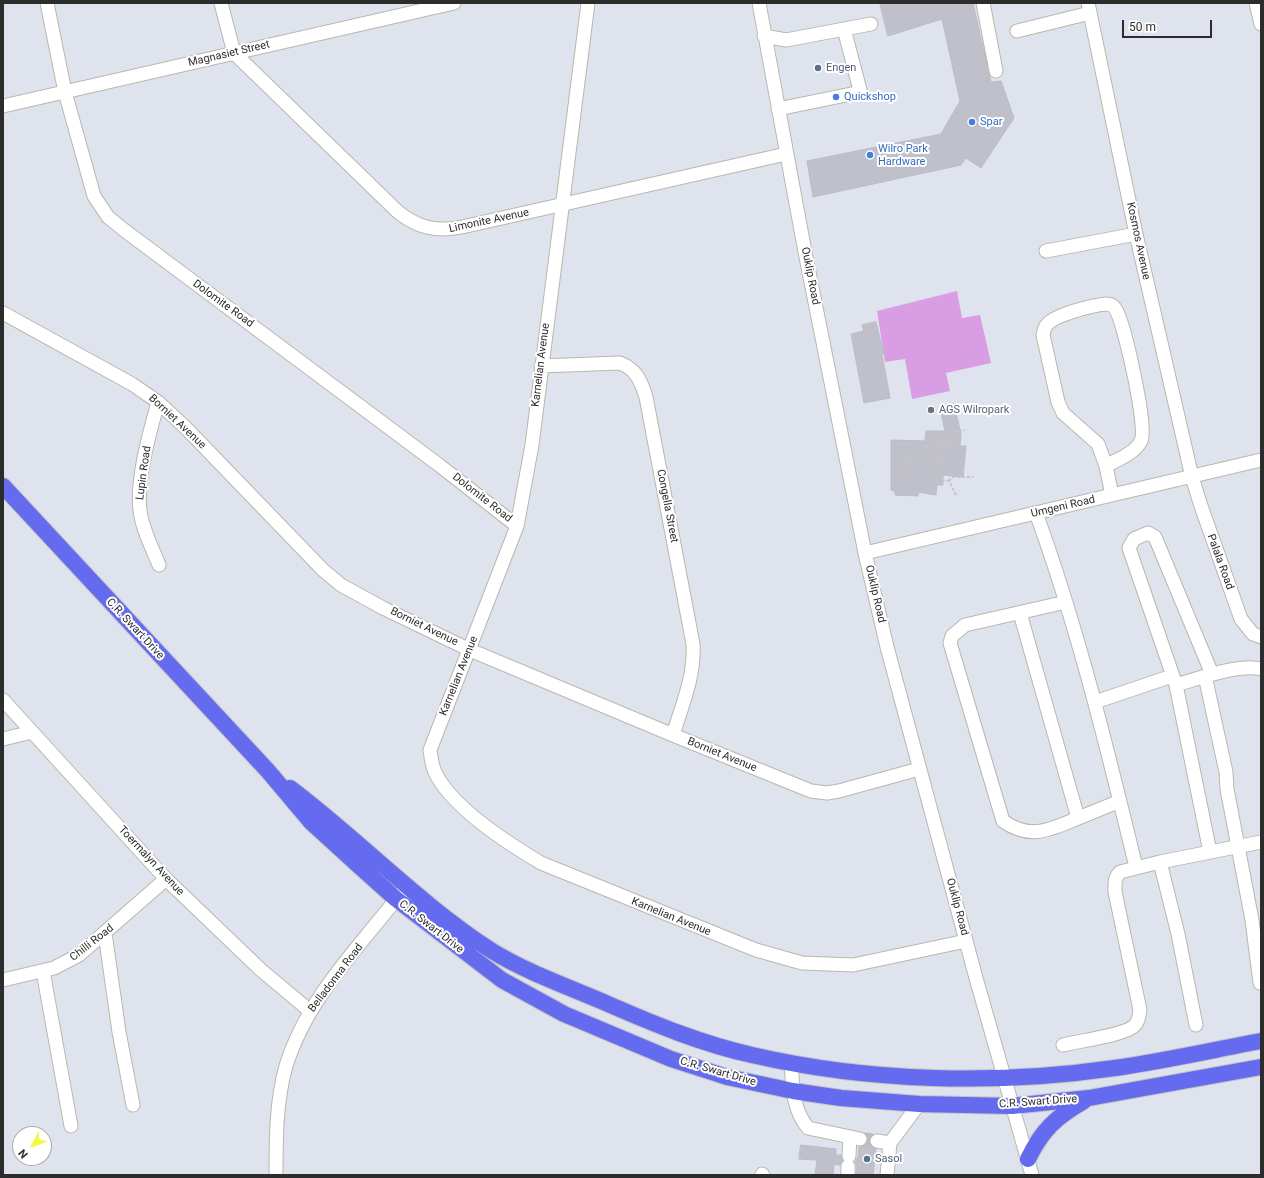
<!DOCTYPE html>
<style>
body{margin:0}
#map{position:relative;width:1264px;height:1178px;overflow:hidden;background:#dfe3ee;font-family:Roboto,sans-serif}
canvas{display:block}
.frame{position:absolute;inset:0;border:4px solid #2c2c2c;pointer-events:none}
.north{position:absolute;left:12px;top:1126px;width:40px;height:40px;box-sizing:border-box;background:#fff;border:1px solid #ababab;border-radius:50%;rotate:229deg;font-size:11px;font-weight:700;line-height:16px;text-align:center;color:#2c2c2c}
.north::after{content:'';display:block;margin:auto;width:14px;height:18px;background:#f6f644;clip-path:polygon(50% 0,100% 100%,50% 72%,0 100%)}
.scale{position:absolute;left:1122px;top:20px;width:90px;height:18px;box-sizing:border-box;border:2px solid #2c2c2c;border-top:0;padding-left:5px;font-size:12px;line-height:14px;white-space:nowrap;color:#2c2c2c;-webkit-text-stroke:3px #fff;paint-order:stroke}
</style>
<div id="map">
<canvas width="1264" height="1178"></canvas>
<div class="frame"></div>
<div class="north">N</div>
<div class="scale">50 m</div>
</div>
<script>
const g = document.querySelector('canvas').getContext('2d');
g.lineJoin = 'round';
function paint(path, color) { g.fillStyle = color; g.fill(path, 'evenodd'); }
function stroke(path, color, width, dash) { g.strokeStyle = color; g.lineWidth = width; g.lineCap = dash ? 'butt' : 'round'; g.setLineDash(dash || []); g.stroke(path); }
function drawText(font, color, halo, rows, align = 'center') {
  g.font = font + ' Roboto,sans-serif'; g.lineWidth = 4; g.setLineDash([]); g.textBaseline = 'middle'; g.strokeStyle = halo; g.fillStyle = color; for (const [text, x, y, turn = 0] of rows) {
    g.save(); g.translate(x, y); g.rotate((+turn || 0) * Math.PI / 180); g.textAlign = isNaN(turn) ? turn : align; if (halo) g.strokeText(text, 0, 0); g.fillText(text, 0, 0); g.restore();
  }
}
paint(new Path2D(`
 M957,291L962,318L980,315L991,363L946,373L950,391L912,399L905,359L885,362L877,311Z`), '#d89de2');
const building = new Path2D(`
 M880,3H973L991,82L1001,81L1014,118L981,168L966,158L961,165L813,197L807,161L941,134L960,101L942,19L888,36Z
 M876,322L884,354H882L890,398L864,403L851,334L864,331L862,325Z
 M954,404L961,434L960,446H966L963,477L943,475V485H937L936,495L918,492V496L895,495V491L891,490V440L925,441L926,431H945L940,408Z
 M865,1133L873,1134L869,1140L872,1147L876,1149L873,1175H856L857,1167L855,1162L858,1157L859,1147L866,1145L868,1141Z
 M801,1145L836,1149V1155H841L843,1160L840,1165L834,1164L833,1175H815L817,1160L799,1159Z`);
paint(building, '#bfc0c9');
stroke(building, '#b9bcc9', 1);
stroke(new Path2D(`
 M860,1139L877,1141`), '#bbbec7', 13, [13, 6]);
const minor = new Path2D(`
 M47,3L65,92L94,196L108,217L124,230L439,465L517,526
 M221,3L234,53L397,211C417,228 437,232 462,227L786,154
 M588,3L532,445L517,526L430,750C431,758 432,767 436,774C453,808 509,844 541,863L756,950L802,963L853,965L966,941
 M759,3L805,252L865,553L887,647L976,978L1032,1175
 M983,3L996,71
 M1088,3L1136,234L1192,477L1201,506L1241,619L1253,634L1261,637
 M1256,3L1261,24
 M1017,31L1090,13
 M764,36L786,40L871,24
 M3,106L454,3
 M778,109L856,93L860,90L844,29
 M1046,251L1136,234
 M3,313L132,384L158,402L184,426L323,570L341,585L383,608L470,650L673,735L811,791L827,793L839,791L919,769
 M541,366L620,363C636,369 641,381 646,397L693,644C695,676 682,705 673,735
 M158,402C150,432 136,479 140,510C142,529 152,547 159,565
 M1106,466C1118,459 1134,454 1141,441C1148,428 1125,328 1117,312C1115,307 1112,304 1106,304C1094,305 1052,315 1046,326C1044,328 1044,332 1043,335L1058,402L1063,413L1098,444L1106,466L1112,495
 M1036,513C1078,628 1107,748 1136,867
 M865,553L1261,460
 M1066,602L965,625L952,636L950,643L1003,821C1030,840 1049,830 1076,819C1091,813 1105,807 1120,801
 M1020,613L1078,818
 M1205,676L1226,772L1227,789L1252,920L1260,983
 M1176,685C1197,679 1240,663 1261,669
 M3,700L166,879L261,970L310,1011
 M1095,702L1172,676
 M3,739L32,732
 M1210,852L1176,685L1129,548L1134,539L1148,533L1155,537L1212,674
 M1160,862L1178,934L1196,1025
 M105,933L119,1032L133,1105
 M43,971L71,1126
 M3,980L54,968L79,955L166,879
 M1063,1045C1078,1041 1127,1035 1135,1025C1139,1021 1139,1015 1140,1010L1115,892C1115,884 1114,878 1120,872L1160,862L1261,842
 M791,1063C793,1086 792,1109 808,1128L860,1139
 M877,1141L890,1143L919,1104
 M849,1156L850,1137
 M762,1174L763,1175
 M276,1175C276,1139 276,1101 286,1066C307,998 359,947 402,892
 M848,1175V1166
 M887,1175L890,1143`);
const major = new Path2D(`
 M3,486L268,771L311,822L357,864L396,899L502,980L564,1014L671,1059L727,1077L793,1091L841,1098L919,1104L1012,1106L1089,1098L1261,1067
 M290,788C359,840 419,904 492,951C528,973 569,987 608,1004C654,1024 702,1044 752,1055C869,1082 997,1085 1115,1068C1164,1061 1213,1050 1261,1041
 M1028,1159C1042,1130 1056,1117 1084,1101`);
stroke(minor, '#b8b8ac', 15);
stroke(major, '#c4c4c4', 18);
stroke(new Path2D(`
 M927,446L950,447V441L956,442
 M907,458L895,457L896,452L893,451L894,444H910
 M936,480L937,459
 M949,481L952,477H973
 M956,495L949,481L907,479V458L941,459L942,434L965,430`), '#c4c4c4', 2, [3, 2]);
stroke(minor, '#fff', 13);
stroke(major, '#646bee', 16);
for (const [x, y, r, color] of [
 [818,68,4,"#5c6f8a"],
 [836,97,4,"#3f7fe0"],
 [972,122,4,"#3f7fe0"],
 [870,155,4,"#3f7fe0"],
 [931,410,4,"#6b7280"],
 [867,1159,4,"#5c6f8a"]
]) { const dot = new Path2D(); dot.arc(x, y, r, 0, 2 * Math.PI); g.fillStyle = color; g.fill(dot); stroke(dot, '#fff', 1.5); }
drawText('11px', '#2c2c2c', '#fff', [
 ["Magnasiet Street",229,54,-13],
 ["Limonite Avenue",489,221,-12],
 ["Kosmos Avenue",1138,241,78],
 ["Ouklip Road",810,276,79],
 ["Dolomite Road",223,304,36],
 ["Karnelian Avenue",541,365,-83],
 ["Borniet Avenue",177,422,43],
 ["Lupin Road",144,473,-82],
 ["Dolomite Road",482,498,38],
 ["Congella Street",667,506,79],
 ["Umgeni Road",1063,507,-13],
 ["Palala Road",1220,562,70],
 ["Ouklip Road",875,594,77],
 ["Borniet Avenue",424,627,26],
 ["C.R. Swart Drive",135,629,47],
 ["Karnelian Avenue",459,676,-68],
 ["Borniet Avenue",722,755,22],
 ["Toermalyn Avenue",151,861,47],
 ["Ouklip Road",957,907,75],
 ["Karnelian Avenue",671,917,22],
 ["C.R. Swart Drive",431,927,38],
 ["Chilli Road",92,943,-38],
 ["Belladonna Road",336,978,-53],
 ["C.R. Swart Drive",718,1072,16],
 ["C.R. Swart Drive",1038,1102,-4]
]);
drawText('11px', '#4e5e75', '#fff', [
 ["Engen",826,68],
 ["Sasol",875,1159]
], 'left');
drawText('11px', '#366cbe', '#fff', [
 ["Quickshop",844,97],
 ["Spar",980,122],
 ["Wilro Park",878,149],
 ["Hardware",878,162]
], 'left');
drawText('11px', '#5b616d', '#fff', [
 ["AGS Wilropark",939,410]
], 'left');
</script>
